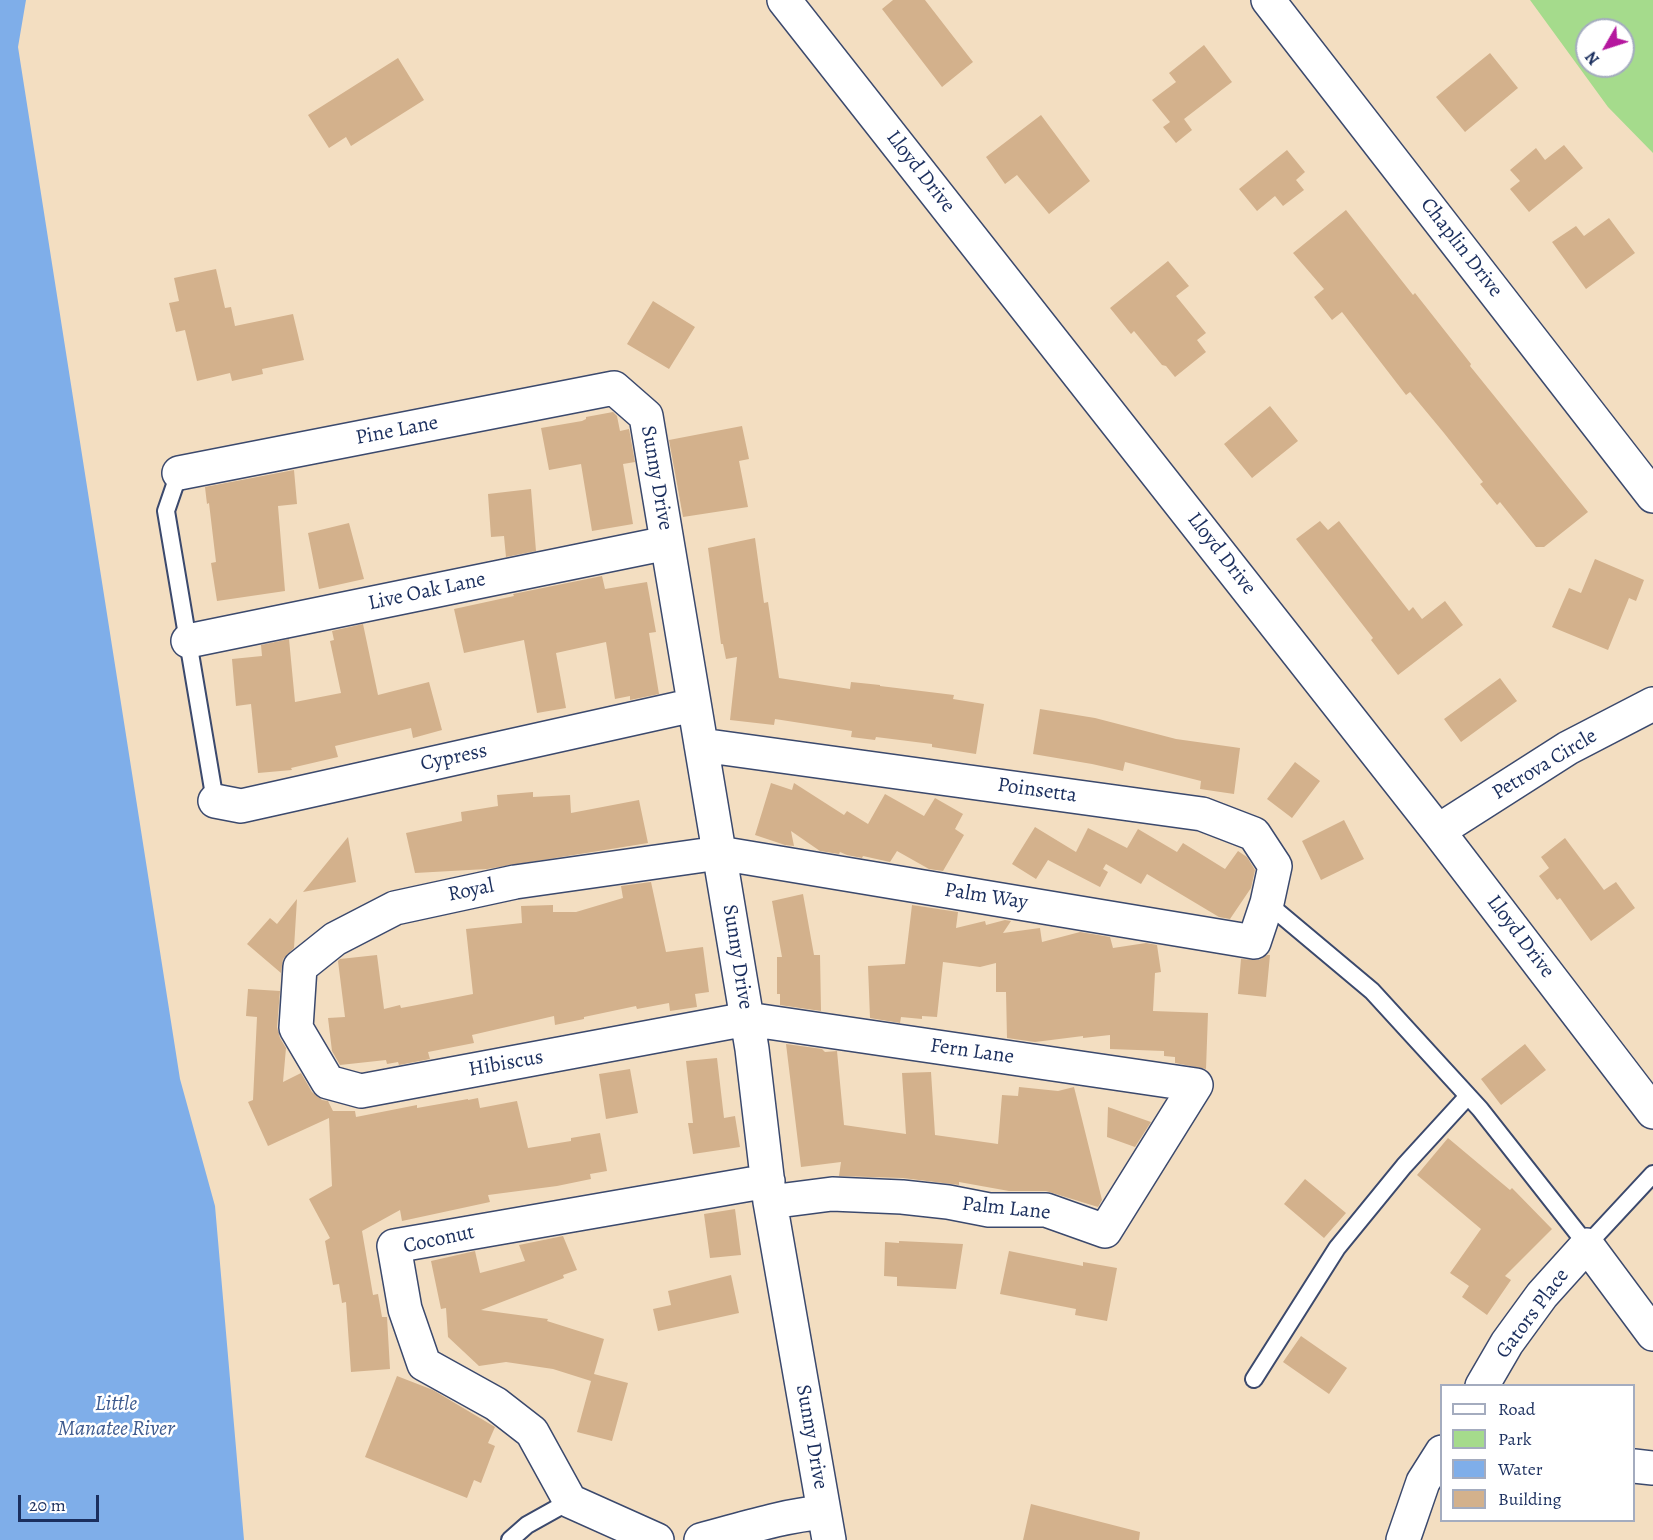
<!DOCTYPE html>
<style>
body{margin:0}
#map{position:relative;width:1653px;height:1540px;overflow:hidden;background:#f3dec1;font-family:Alegreya,serif}
canvas{display:block}
.legend{position:absolute;left:1440px;top:1384px;width:195px;height:138px;box-sizing:border-box;background:#fff;border:2px solid #a4acbf;margin:0;padding:8px 10px;list-style:none;font-size:18px;color:#1b2f5e}
.legend li{display:flex;align-items:center;gap:12px;height:30px}
.legend b{width:30px;border:2px solid #a4acbf}
.north{position:absolute;left:1575px;top:18px;width:60px;height:60px;box-sizing:border-box;background:#fff;border:2px solid #a4acbf;border-radius:50%;rotate:231deg;font-size:16px;font-weight:700;line-height:24px;text-align:center;color:#1b2f5e}
.north::after{content:'';display:block;margin:auto;width:21px;height:27px;background:#b5179e;clip-path:polygon(50% 0,100% 100%,50% 72%,0 100%)}
.scale{position:absolute;left:18px;top:1495px;width:81px;height:27px;box-sizing:border-box;border:3px solid #1b2f5e;border-top:0;padding-left:8px;font-size:18px;line-height:21px;white-space:nowrap;color:#1b2f5e;-webkit-text-stroke:4px #fff;paint-order:stroke}
</style>
<div id="map">
<canvas width="1653" height="1540"></canvas>
<ul class="legend">
<li><b style="height:8px;background:#fff"></b>Road</li>
<li><b style="height:16px;background:#a5db8c"></b>Park</li>
<li><b style="height:16px;background:#7faee9"></b>Water</li>
<li><b style="height:16px;background:#d3b18c"></b>Building</li>
</ul>
<div class="north">N</div>
<div class="scale">20 m</div>
</div>
<script>
const g = document.querySelector('canvas').getContext('2d');
g.lineJoin = 'round';
function paint(path, color) { g.fillStyle = color; g.fill(path, 'evenodd'); }
function stroke(path, color, width, dash) { g.strokeStyle = color; g.lineWidth = width; g.lineCap = dash ? 'butt' : 'round'; g.setLineDash(dash || []); g.stroke(path); }
function drawText(font, color, halo, rows, align = 'center') {
  g.font = font + ' Alegreya,serif'; g.lineWidth = 5; g.setLineDash([]); g.textBaseline = 'middle'; g.strokeStyle = halo; g.fillStyle = color; for (const [text, x, y, turn = 0] of rows) {
    g.save(); g.translate(x, y); g.rotate((+turn || 0) * Math.PI / 180); g.textAlign = isNaN(turn) ? turn : align; if (halo) g.strokeText(text, 0, 0); g.fillText(text, 0, 0); g.restore();
  }
}
paint(new Path2D(`
 M1530,0H1653V153L1608,107ZM1587,30H1623V66H1587Z`), '#a5db8c');
paint(new Path2D(`
 M0,0H26L18,47L180,1079L215,1206L244,1540H0Z`), '#7faee9');
paint(new Path2D(`
 M893,0H925L973,62L942,87L882,9Z
 M1204,45L1232,82L1184,119L1192,130L1176,143L1163,127L1170,122L1152,100L1176,82L1169,73Z
 M1490,53L1518,88L1465,132L1436,97Z
 M398,58L424,100L351,146L346,137L329,148L308,115Z
 M1041,115L1090,181L1049,214L1017,175L1005,184L986,157Z
 M1564,145L1583,168L1529,212L1510,189L1520,181L1510,170L1536,148L1545,160Z
 M1287,150L1305,172L1296,180L1304,190L1283,206L1275,196L1257,211L1239,189Z
 M1346,210L1413,295L1415,293L1471,364L1470,366L1588,512L1544,547H1536L1500,502L1497,505L1480,484L1483,482L1444,433L1410,392L1406,395L1342,312L1332,320L1314,297L1324,289L1293,253Z
 M1609,218L1635,253L1586,289L1552,242L1576,226L1584,236Z
 M1168,261L1189,286L1176,296L1206,333L1197,340L1206,352L1175,377L1166,366L1162,365L1134,331L1131,334L1110,308Z
 M216,269L225,308L231,307L235,326L293,314L304,360L262,369L263,374L232,381L230,373L197,381L185,330L176,332L169,303L179,301L174,278Z
 M653,301L695,327L669,369L627,344Z
 M1270,406L1298,441L1252,478L1224,444Z
 M613,412L617,416L620,431L629,429L635,462L623,464L633,524L592,531L581,464L549,470L541,428L582,421L586,419V417Z
 M742,426L749,459L739,461L748,507L683,517L669,440Z
 M294,470L297,504L278,506L285,591L217,601L211,563L216,562L209,503L207,504L205,487Z
 M531,489L536,551L506,557L504,536L491,537L488,494Z
 M1320,521L1328,530L1339,521L1409,611L1413,607L1422,619L1445,601L1463,625L1398,675L1371,640L1373,638L1296,539Z
 M349,523L364,579L319,589L308,533Z
 M755,538L764,603L768,602L779,678L850,689L851,682L880,685V686L954,695L953,699L984,704L976,754L932,747V744L876,737L875,740L851,737L852,731L775,719L774,725L730,720L737,657L726,659L723,644H721L708,548Z
 M1595,559L1644,580L1636,601L1629,598L1608,650L1552,627L1569,588L1581,593Z
 M602,576L605,589L647,582L656,632L649,633L659,694L630,700V696L615,699L606,642L556,653L566,708L537,713L524,640L464,653L454,609L514,596L513,594Z
 M363,624L378,695L429,682L442,730L413,738L411,728L335,746L338,757L291,768L292,770L258,773L251,704L236,706L232,659L262,656L261,645L289,639L295,702L341,693L330,641L334,640L332,631Z
 M1500,678L1517,701L1461,742L1444,719Z
 M1040,709L1095,718L1176,739L1240,748L1234,794L1200,789L1201,781L1125,762L1123,771L1092,764L1033,754Z
 M1295,762L1320,781L1292,818L1267,799Z
 M771,783L792,790L794,783L844,815L847,811L868,824L885,794L924,816L935,798L963,814L955,829L964,835L943,871L929,869L897,851L890,862L863,856L862,858L847,855L840,852L839,854L820,851L791,831L794,846L785,845L755,835Z
 M533,792V797L570,795L571,813L639,800L648,843L487,869L415,873L406,833L462,821L461,812L498,806L497,795Z
 M1344,820L1364,859L1321,880L1302,841Z
 M1035,827L1076,852L1088,828L1127,848L1138,829L1177,852L1183,843L1225,869L1238,851L1247,857L1255,870L1251,888L1230,919L1219,917L1147,874L1141,884L1106,864L1103,869L1108,872L1100,887L1048,860L1036,879L1012,864Z
 M348,837L356,882L303,892Z
 M1565,838L1604,890L1616,882L1635,908L1591,941L1560,898L1557,900L1539,876L1549,868L1541,857Z
 M651,882L666,952L703,947L709,992L695,994L697,1007L670,1011L669,1003L637,1009L636,1006L584,1017V1019L555,1025L554,1016L472,1035L474,1043L428,1052L430,1059L399,1065L398,1062L387,1064L386,1060L340,1065L332,1051L328,1018L345,1017L338,961L340,959L377,955L384,1009L400,1005L401,1008L417,1005L473,994L466,929L522,923L521,906L553,905V912H576L623,898L621,886Z
 M803,894L814,955H820L821,1011L780,1005V994H777V957H782L772,901Z
 M297,899L294,948L283,959L281,973L247,944L270,918L277,924Z
 M912,905L958,912L956,928L985,921L986,925L1005,920L1011,921L1003,933L1040,928L1042,942L1080,932L1110,937L1113,948L1146,943L1157,945L1161,972L1155,973L1153,1011L1208,1013L1206,1069L1175,1063V1057L1164,1056V1051L1110,1049V1035L1083,1038V1036L1035,1042L1007,1038L1006,992H996V963L980,967L943,962L937,1017L922,1016V1019L901,1017L900,1023L870,1018L868,966L905,964Z
 M1267,955H1270L1266,997L1238,994L1241,959L1259,960Z
 M248,989L280,991L277,1027L280,1038L286,1048L283,1082L301,1073L312,1092L322,1100L328,1101L333,1111H355L356,1117L417,1105V1108L468,1099V1100L478,1098L480,1108L517,1101L528,1148L571,1141V1138L600,1133L607,1171L590,1174L591,1179L557,1186L488,1195L490,1202L402,1221L400,1210L362,1231L373,1295L378,1294L382,1317H387L390,1369L351,1372L346,1302L342,1303L339,1284L333,1285L325,1241L330,1238L309,1199L332,1186L329,1118L268,1146L248,1102L253,1100L257,1017L246,1016Z
 M786,1044L822,1049L825,1052L837,1051L844,1125L906,1134L902,1073L931,1072L935,1135L998,1144L1002,1095L1018,1096L1019,1087L1058,1091L1074,1087L1102,1200L1098,1207L1046,1191H1009L959,1182V1185L903,1178L839,1176L841,1162L801,1167Z
 M1525,1044L1546,1070L1501,1105L1481,1079Z
 M717,1058L724,1118L735,1116L740,1147L693,1154L688,1123H693L686,1061Z
 M630,1069L638,1113L606,1119L599,1074Z
 M1108,1107L1151,1122L1135,1147L1107,1137Z
 M1448,1138L1510,1190L1512,1188L1552,1229L1505,1276L1511,1280L1487,1315L1462,1297L1469,1286L1450,1273L1481,1229L1417,1175Z
 M1305,1179L1346,1213L1324,1238L1284,1204Z
 M735,1209L741,1255L710,1258L704,1214Z
 M563,1236L577,1270L563,1275L564,1278L481,1310L548,1319L547,1321L604,1339L594,1374L628,1383L612,1441L577,1432L591,1381L553,1369L506,1362L479,1366L448,1337L446,1308L441,1309L431,1261L475,1251L480,1273L525,1261L519,1245Z
 M899,1241L963,1244L956,1289L897,1286V1277L884,1276L885,1242L899,1243Z
 M1009,1251L1083,1266V1262L1117,1268L1107,1321L1075,1315L1076,1309L1000,1294Z
 M731,1275L739,1313L658,1331L653,1309L671,1305L668,1291Z
 M1301,1336L1347,1368L1329,1394L1283,1362Z
 M397,1376L433,1390L495,1427L488,1443L495,1446L481,1483L474,1480L467,1498L365,1457Z
 M1031,1504L1140,1532L1139,1540H1023Z`), '#d3b18c');
const service = new Path2D(`
 M179,473L166,511L215,801
 M1267,903L1372,991L1480,1109L1587,1245L1653,1174
 M1254,1379L1337,1248L1404,1166L1468,1096
 M510,1540L527,1525L570,1501`);
const minor = new Path2D(`
 M784,0L1438,831L1653,1112
 M1268,0L1653,496
 M179,473L614,388L646,416L752,1049L770,1202L829,1540
 M188,641L667,543
 M701,745L1202,814L1254,834L1275,866L1267,903L1254,942L719,853L515,882L395,908L335,939L300,967L296,1028L328,1082L361,1091L747,1019L1196,1085L1105,1231L1046,1210H989L948,1202L902,1197L832,1194L770,1202
 M215,801L241,806L694,705
 M1438,831L1568,748L1653,704
 M1482,1386L1507,1343L1542,1295L1587,1245L1653,1334
 M1634,1466L1653,1468
 M657,1540L570,1501L532,1432L496,1404L424,1364L405,1309L394,1246L768,1181
 M701,1540C743,1529 781,1516 824,1512
 M1403,1540L1423,1482L1442,1452`);
stroke(service, '#3b496d', 20);
stroke(minor, '#3b496d', 36);
stroke(service, '#fff', 16);
stroke(minor, '#fff', 33);
drawText('21px', '#1b2f5e', '#fff', [
 ["Lloyd Drive",920,172,52],
 ["Chaplin Drive",1461,248,52],
 ["Pine Lane",397,431,-11],
 ["Sunny Drive",656,478,80],
 ["Lloyd Drive",1221,554,52],
 ["Live Oak Lane",427,592,-12],
 ["Cypress",454,758,-12],
 ["Petrova Circle",1545,765,-31],
 ["Poinsetta",1037,791,8],
 ["Royal",471,891,-12],
 ["Palm Way",986,897,9],
 ["Lloyd Drive",1520,937,53],
 ["Sunny Drive",737,957,81],
 ["Fern Lane",972,1052,8],
 ["Hibiscus",506,1064,-10],
 ["Palm Lane",1006,1209,6],
 ["Coconut",439,1240,-12],
 ["Gators Place",1533,1314,-53],
 ["Sunny Drive",811,1437,80]
]);
drawText('italic 22px', '#3e5b8f', '#fff', [
 ["Little",116,1405],
 ["Manatee River",116,1430]
]);
</script>
